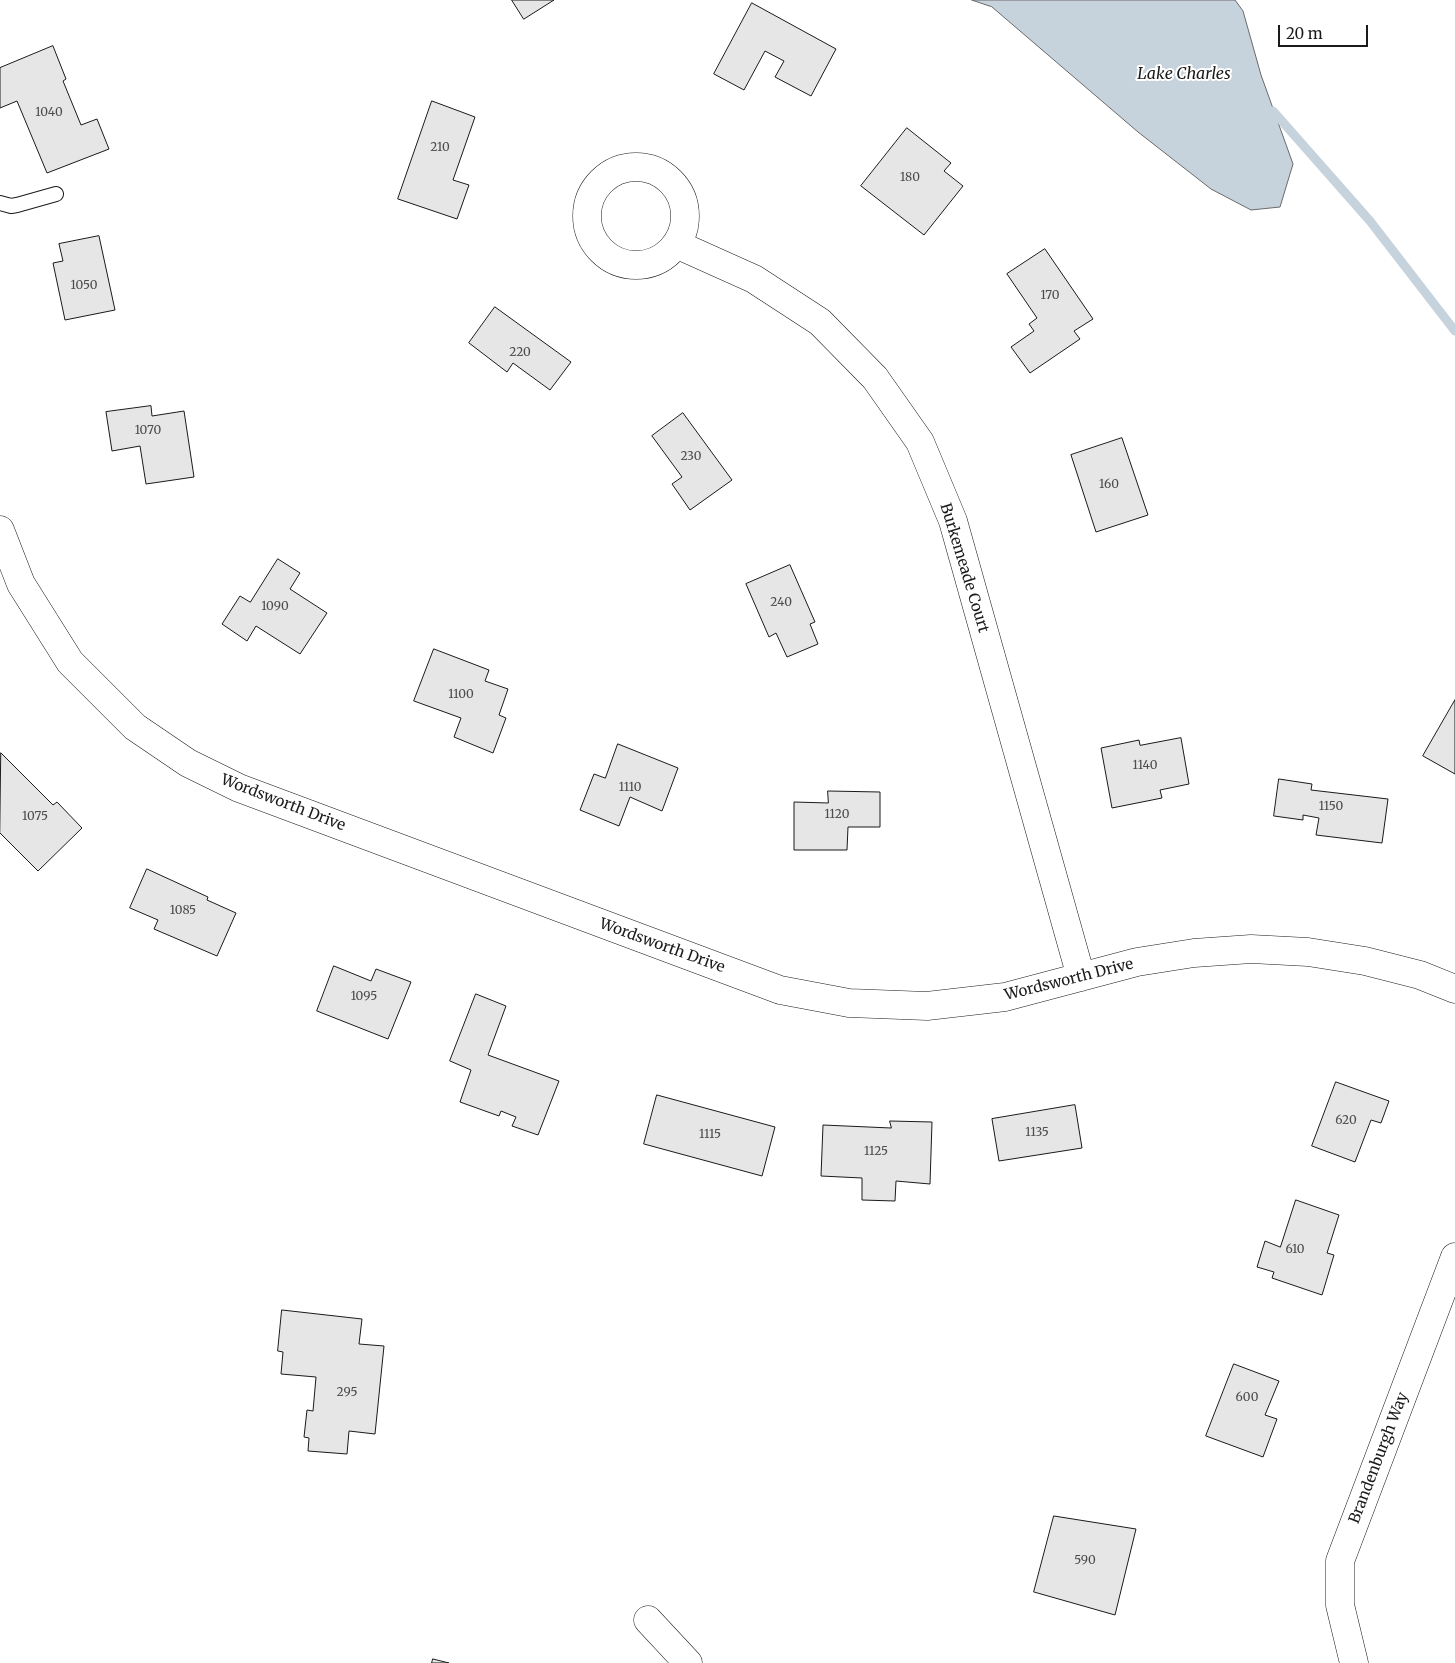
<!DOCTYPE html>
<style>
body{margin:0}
#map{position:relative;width:1455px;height:1663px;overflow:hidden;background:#fff;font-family:Merriweather,serif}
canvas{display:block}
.scale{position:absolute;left:1278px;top:25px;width:90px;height:22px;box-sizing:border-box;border:2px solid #1a1a1a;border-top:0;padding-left:6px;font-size:15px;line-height:18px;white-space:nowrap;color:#1a1a1a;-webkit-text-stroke:4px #fff;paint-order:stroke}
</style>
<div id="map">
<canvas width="1455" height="1663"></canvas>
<div class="scale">20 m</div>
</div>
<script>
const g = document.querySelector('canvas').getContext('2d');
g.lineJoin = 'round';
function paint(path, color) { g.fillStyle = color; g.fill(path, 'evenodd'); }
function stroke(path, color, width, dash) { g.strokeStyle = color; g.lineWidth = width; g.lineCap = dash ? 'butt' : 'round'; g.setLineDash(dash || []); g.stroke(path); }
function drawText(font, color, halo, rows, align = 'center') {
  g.font = font + ' Merriweather,serif'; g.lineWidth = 4; g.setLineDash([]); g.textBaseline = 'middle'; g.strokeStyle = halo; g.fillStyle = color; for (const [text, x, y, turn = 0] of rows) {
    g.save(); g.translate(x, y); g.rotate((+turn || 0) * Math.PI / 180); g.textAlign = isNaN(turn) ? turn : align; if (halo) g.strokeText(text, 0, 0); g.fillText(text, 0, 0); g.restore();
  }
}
const water = new Path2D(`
 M972,0H1235L1243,11L1261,75L1293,164L1280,207L1251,210L1211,189L1138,132L992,7Z`);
paint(water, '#c6d2dc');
stroke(water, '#6a6a6a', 1);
stroke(new Path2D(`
 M1273,111L1370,221L1455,331`), '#c6d2dc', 9);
const building = new Path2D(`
 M512,0H554L524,19Z
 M752,3L836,49L811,96L775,77L784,61L765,51L744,90L714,74Z
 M53,46L66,79L63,81L81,125L97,119L109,149L47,173L17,101L0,108V68Z
 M432,101L475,117L453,180L469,185L457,219L398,199Z
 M907,128L951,163L944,171L963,186L924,235L861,186Z
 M99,236L115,310L65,320L53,263L63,261L59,244Z
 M1045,249L1093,319L1074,331L1080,339L1030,373L1011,347L1034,331L1029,324L1037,318L1007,274Z
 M495,307L571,362L550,390L513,363L507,372L469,343Z
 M151,406L152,416L184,411L194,477L146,484L140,446L112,451L106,412Z
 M683,413L732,480L690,510L672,484L682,477L652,436Z
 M1122,438L1148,515L1096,532L1071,455Z
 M278,559L300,573L290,589L327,613L300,654L256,626L247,641L222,624L240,596L250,602Z
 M790,565L815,622L810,624L818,644L787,657L776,633L769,637L746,584Z
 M434,649L489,670L485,681L508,689L499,715L506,718L493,753L454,737L461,718L414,701Z
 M1455,700V774L1423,756Z
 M1181,738L1189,784L1160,790L1162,798L1112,808L1101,748L1139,740L1140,745Z
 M618,744L678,768L662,811L630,797L619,826L580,810L594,774L605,778Z
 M1,753L53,805L57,802L82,828L38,871L0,833Z
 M1279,779L1312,784L1311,790L1388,799L1382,843L1316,835L1319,818L1303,815V820L1274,816Z
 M828,791L880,792V827H848L847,850H794V802L828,803Z
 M147,869L208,897L207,900L236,913L217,956L154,929L158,920L130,908Z
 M334,966L371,981L376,969L411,982L388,1039L317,1011Z
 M476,994L506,1006L488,1055L559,1081L538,1135L512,1126L516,1117L501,1111L499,1116L460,1102L471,1070L450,1061Z
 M1336,1082L1389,1101L1381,1123L1371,1120L1355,1162L1312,1146Z
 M657,1095L775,1127L762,1176L644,1144Z
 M1075,1105L1082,1148L999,1161L992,1119Z
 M890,1121L932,1122L930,1184L896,1181L895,1201L862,1200V1178L821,1176L823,1125L891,1128Z
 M1296,1200L1339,1215L1327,1253L1334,1255L1322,1295L1272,1278L1274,1272L1257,1267L1265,1241L1280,1247Z
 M282,1310L362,1319L359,1344L384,1346L375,1434L349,1431L347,1454L308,1451L309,1438L304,1437L307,1410L313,1411L316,1377L281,1374L283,1352L278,1351Z
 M1234,1364L1279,1381L1265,1415L1277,1419L1263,1457L1206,1436Z
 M1054,1516L1136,1529L1115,1615L1034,1592Z
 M433,1659L449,1663H432Z`);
paint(building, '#e6e6e6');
stroke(building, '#1a1a1a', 1);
const lane = new Path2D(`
 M0,203L11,206L17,205L56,194`);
const street = new Path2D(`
 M587 216a49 49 0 1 1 98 0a49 49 0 1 1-98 0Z
 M676,244L754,279L820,322L875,378L920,442L953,521L1081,977
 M0,530L21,584L70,662L135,727L188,763L239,788L780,990L849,1003L927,1006L1005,997L1137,962L1194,953L1251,949L1308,952L1365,961L1420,975L1455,989
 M648,1620L688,1663
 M1354,1663L1340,1605V1561L1455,1257`);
stroke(lane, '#1a1a1a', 16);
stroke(street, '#1a1a1a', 29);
stroke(lane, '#fff', 14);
stroke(street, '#fff', 28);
drawText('12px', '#4d4d4d', null, [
 ["1040",49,113],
 ["210",440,148],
 ["180",910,178],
 ["1050",84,286],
 ["170",1050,296],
 ["220",520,353],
 ["1070",148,431],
 ["230",691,457],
 ["160",1109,485],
 ["240",781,603],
 ["1090",275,607],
 ["1100",461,695],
 ["1140",1145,766],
 ["1110",630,788],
 ["1150",1331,807],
 ["1120",837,815],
 ["1075",35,817],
 ["1085",183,911],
 ["1095",364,997],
 ["620",1346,1121],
 ["1135",1037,1133],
 ["1115",710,1135],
 ["1125",876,1152],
 ["610",1295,1250],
 ["295",347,1393],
 ["600",1247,1398],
 ["590",1085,1561]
]);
drawText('15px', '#1a1a1a', '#fff', [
 ["Burkemeade Court",964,568,73],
 ["Wordsworth Drive",283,803,21],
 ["Wordsworth Drive",662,946,20],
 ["Wordsworth Drive",1069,980,-14],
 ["Brandenburgh Way",1379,1458,-69]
]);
drawText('italic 16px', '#1a1a1a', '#fff', [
 ["Lake Charles",1184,74]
]);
</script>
